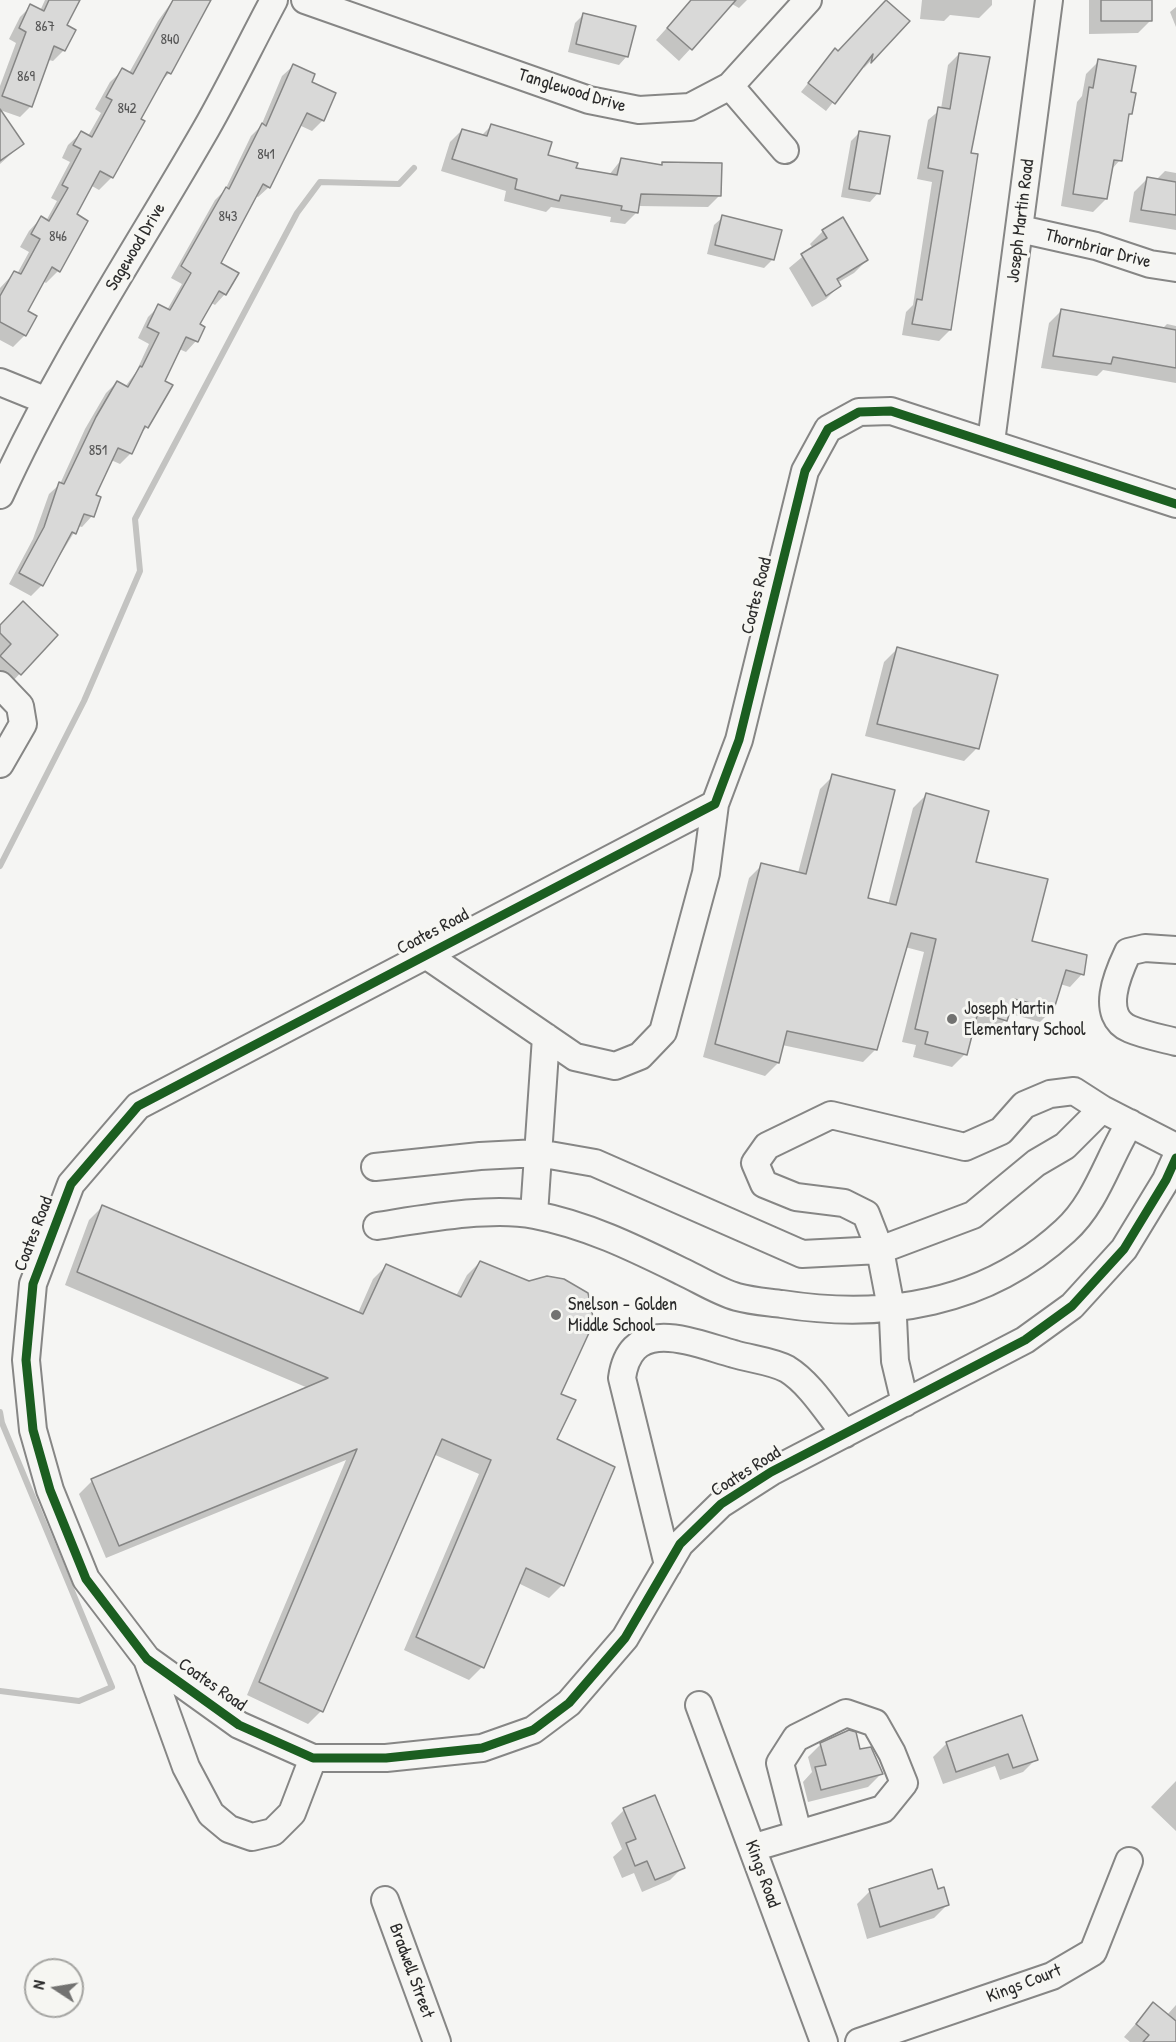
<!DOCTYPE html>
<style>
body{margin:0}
#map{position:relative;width:1176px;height:2042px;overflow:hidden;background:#f5f5f3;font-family:"Patrick Hand",sans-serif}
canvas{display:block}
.north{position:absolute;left:24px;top:1958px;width:60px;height:60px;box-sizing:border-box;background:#f6f6f2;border:2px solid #a5a5a2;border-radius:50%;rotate:282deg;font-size:16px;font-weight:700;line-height:24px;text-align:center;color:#2b2b2b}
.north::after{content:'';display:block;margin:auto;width:21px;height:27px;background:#727271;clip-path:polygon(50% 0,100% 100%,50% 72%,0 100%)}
</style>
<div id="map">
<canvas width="1176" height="2042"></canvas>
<div class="north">N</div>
</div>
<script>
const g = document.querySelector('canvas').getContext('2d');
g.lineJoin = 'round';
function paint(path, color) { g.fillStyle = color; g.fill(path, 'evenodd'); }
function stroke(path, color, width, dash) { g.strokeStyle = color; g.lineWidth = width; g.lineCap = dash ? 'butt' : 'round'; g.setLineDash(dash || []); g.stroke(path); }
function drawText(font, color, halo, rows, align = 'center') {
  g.font = font + ' "Patrick Hand",sans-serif'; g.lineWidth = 6; g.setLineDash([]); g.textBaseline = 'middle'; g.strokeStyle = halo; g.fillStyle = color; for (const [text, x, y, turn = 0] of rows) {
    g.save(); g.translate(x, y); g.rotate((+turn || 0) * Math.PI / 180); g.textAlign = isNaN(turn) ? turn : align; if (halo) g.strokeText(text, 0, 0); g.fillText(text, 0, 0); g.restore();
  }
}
paint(new Path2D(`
 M45,0H70L65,26L74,30L64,50L53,61L49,60L31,106L20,117L0,110V86L16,43L9,39L20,17L31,6L40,11Z
 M173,0H210L169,73L158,85L112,177L99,190L92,186L75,215L58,271L46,283L43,281L26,312L25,335L13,347L0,340V288L14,273L17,274L29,252L20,247L29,231L41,218L46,221L57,201L51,198L70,162L62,158L68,145L81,133L88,136L101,113L95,109L110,82L123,70L129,73L158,21Z
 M692,0H747L739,8L732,4L679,61L656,40Z
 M922,0H992V5L979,18L950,15L944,21L920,19Z
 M1089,0H1151V20L1138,33L1089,34Z
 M1176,7V27L1170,12Z
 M584,14L627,56L619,65L568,52L575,23Z
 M908,21L864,68L865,62L826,111L801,92L835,50L838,53Z
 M959,54L969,154L950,330L939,341L902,335L906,312L913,305L932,182L917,179L928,120L941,109L948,65Z
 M1099,61L1130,93L1131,114L1127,117L1120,160L1111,170L1106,199L1093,212L1061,206L1077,102L1082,96L1086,74Z
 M293,66L310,83L323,120L312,131L299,125L269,187L258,197L255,196L219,263L225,294L215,305L210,302L198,325L196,341L186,352L179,349L163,381L147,427L139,435L131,453L120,464L111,460L94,496L92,516L82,527L78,526L42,585L31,596L9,584L33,539L49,494L60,484L85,429L106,393L117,382L125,387L136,372L149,344L138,338L148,317L159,306L167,310L182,284L171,278L215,200L225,190L251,136L261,126L282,76Z
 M0,125L22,144L0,164Z
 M491,126L574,169L609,175L621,160L660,167L663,164L720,195L708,207L638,206L637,212L625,224L610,222L611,217L551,207L546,212L504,201L506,191L441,171L450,142L462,130L481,136Z
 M860,132L878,193L870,202L841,197L851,141Z
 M1165,171L1176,173V230L1129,222L1134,192L1147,179L1156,180Z
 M723,217L773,259L764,268L707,254L714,225Z
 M823,231L867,260L854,273L837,283L839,286L826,299L812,307L789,268L813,248L810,244Z
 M1062,310L1162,329L1167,324L1176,326V383L1103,370L1097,376L1041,368L1049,323Z
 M0,626L56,636L7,687L0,681Z
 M897,649L977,748L964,761L865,736L884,662Z
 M833,776L866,899L888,905L913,808L926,795L1030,942L1082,974L1070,987L1060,984L1053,1009L1040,1022L1008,1013L1005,1020L992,1033L973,1027L965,1054L952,1067L913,1057L916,1045L902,1042L924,952L905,947L876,1049L863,1062L782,1045L778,1063L765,1076L703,1057L749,878L762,865L798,873L820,789Z
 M102,1207L358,1313L373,1279L386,1266L456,1296L467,1275L480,1262L559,1394L555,1440L562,1585L549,1598L518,1583L482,1667L469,1680L404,1650L479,1474L433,1454L321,1711L308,1724L247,1695L346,1460L106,1558L79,1494L92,1481L308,1388L65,1285L89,1220Z
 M1021,1717L1036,1759L1023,1772L1000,1780L995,1766L943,1784L933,1757L946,1744Z
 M821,1744L859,1751L881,1774L868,1787L808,1802L803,1782L812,1772L808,1757Z
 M1176,1781V1831L1151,1807Z
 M624,1810L683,1867L670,1880L642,1892L634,1873L622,1878L613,1857L622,1849L611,1823Z
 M870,1891H937L947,1905L934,1918L867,1939L857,1904Z
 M1153,2004L1167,2015L1176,2005V2039L1174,2042H1130L1124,2037Z`), '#0003');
stroke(new Path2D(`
 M0,866L84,701L140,571L135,519L297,213L320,182L399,184L414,168
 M0,1412L2,1423L112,1687L79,1701L0,1691`), '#c3c3c1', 6);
const building = new Path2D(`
 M49,0H80L67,25L76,30L65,51L54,46L32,107L2,96L26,32L19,28L30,4L44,11Z
 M173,0H211L171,74L167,72L141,119L145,121L113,178L100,171L77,214L88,221L60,272L52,267L28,311L37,316L26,336L0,322V296L14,271L21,274L40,239L31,234L41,216L49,221L68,188L62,185L81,149L73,145L81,131L92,137L112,100L106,97L122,68L133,74Z
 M691,0H736L692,50L667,28Z
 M886,0L910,21L871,63L873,54L835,104L808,83L835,48L838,51Z
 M1101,0H1152V21H1101Z
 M583,13L636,26L628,57L576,44Z
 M959,53L990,57L971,153L978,154L951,330L912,324L917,299L922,300L943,171L928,168L938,107L950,109Z
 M1098,59L1136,66L1131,92L1136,93L1132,114H1129L1122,161L1114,160L1107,199L1073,194L1089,87L1093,88Z
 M293,64L315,74L312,82L336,93L324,121L307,113L270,188L263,184L221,263L239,273L226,295L219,291L200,324L205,327L198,342L186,337L165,381L173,385L148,428L145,426L132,454L118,448L96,495L101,497L94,517L84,514L76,534L72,532L43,586L19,573L44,527L59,482L64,484L96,417L117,381L128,387L140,366L142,367L159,333L147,327L158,304L170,310L191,273L181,266L226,187L229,189L262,123L266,126Z
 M0,109L24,144L0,161Z
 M491,124L552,142L548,155L578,163L576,168L617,175L621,158L662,165V162L722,163L721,196L641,194L638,213L621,210L622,206L561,195L559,201L515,189L517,179L452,159L462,129L487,136Z
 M859,131L890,136L880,194L849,189Z
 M1147,177L1176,182V215L1141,210Z
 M722,215L782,230L774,260L715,245Z
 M843,217L868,260L837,279L841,286L826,296L801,254L827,238L822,230Z
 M1061,309L1176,330V368L1113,357L1111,364L1053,356Z
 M23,601L58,635L21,675L0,656L11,644L0,633V625Z
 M897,647L998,675L979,749L877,724Z
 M832,774L895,790L868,898L896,905L926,793L989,811L976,862L1048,879L1032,941L1087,955L1084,975L1066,970L1054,1009L1014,999L1007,1021L978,1012L967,1055L925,1044L928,1032L915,1029L936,939L911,933L877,1050L787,1031L779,1063L715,1044L761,863L806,874Z
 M102,1205L363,1314L386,1264L461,1297L480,1261L529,1281L547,1276L564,1279L588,1293L594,1322L561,1394L576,1400L557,1439L615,1467L564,1586L526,1568L484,1668L416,1637L491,1460L442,1439L323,1712L259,1682L357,1449L119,1546L91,1479L328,1378L77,1272Z
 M1022,1715L1038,1760L1013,1768L1008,1754L956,1772L946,1742Z
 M849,1730L856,1732L860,1749L871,1747L883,1774L821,1790L815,1767L826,1765L820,1743Z
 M655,1795L685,1868L655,1880L647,1861L635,1866L626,1843L636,1839L623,1808Z
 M932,1869L938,1889L944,1887L949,1905L880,1927L869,1889Z
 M1153,2002L1176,2021V2042H1143L1149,2035L1136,2024Z`);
paint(building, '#d9d9d8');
stroke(building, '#868685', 1.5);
const minor = new Path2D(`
 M305,0L589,100L639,110L690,107L730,86L808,0
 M730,86L785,150
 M1020,229L1096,246L1150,264L1176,268
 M0,382L47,401
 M991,442L1049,0
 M0,495C58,367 136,251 206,129C230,87 251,43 274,0
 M1176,504L891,411L859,412L828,429L805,471L739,740L715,804L138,1106L71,1184L33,1284L26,1360L33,1430L50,1490L86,1579L147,1659L239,1725L313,1758H386L482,1748L533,1730L569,1703L625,1638L680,1544L721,1504L771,1472L1025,1340L1072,1306L1124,1249L1166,1180L1176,1158
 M0,685L20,706L23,724L0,764
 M1176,950L1145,948L1128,952C1118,973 1099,1016 1130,1029C1144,1035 1161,1038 1176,1042
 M426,955L575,1057L615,1066L640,1056L663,1032L706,873L715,804
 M375,1167L480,1156L538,1153L595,1163L802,1254L880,1250L973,1215L1036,1163L1065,1146L1102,1109
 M534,1214L546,1037
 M377,1226C423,1219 491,1206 535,1215C588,1225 636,1249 683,1272C700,1280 719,1292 737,1297C751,1301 767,1302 782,1304C885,1320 986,1304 1065,1231C1097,1202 1108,1158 1130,1123
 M905,1403L895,1361L893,1318L880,1250L866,1214L844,1203L796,1197L764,1184L755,1163L767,1146L831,1115L965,1147L1001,1131L1024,1105L1050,1094L1074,1091L1102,1109L1176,1147
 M668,1565L622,1378C631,1314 693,1343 734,1354C750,1359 772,1361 787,1369C810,1383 828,1413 845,1434
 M147,1659L186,1767L211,1814L229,1829L252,1837L273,1832L292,1813L313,1758
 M699,1705L824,2042
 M752,1848L883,1809L904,1783L892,1753L875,1723L846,1713L796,1738L780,1763L798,1833
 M385,1900L437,2042
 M859,2042L1052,1976L1093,1952L1129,1861`);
stroke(minor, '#868685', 30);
stroke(minor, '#f5f5f3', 26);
stroke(new Path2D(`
 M1176,504L891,411L859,412L828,429L805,471L739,740L715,804L138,1106L71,1184L33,1284L26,1360L33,1430L50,1490L86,1579L147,1659L239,1725L313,1758H386L482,1748L533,1730L569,1703L625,1638L680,1544L721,1504L771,1472L1025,1340L1072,1306L1124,1249L1166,1180L1176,1158`), '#1b5e20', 9);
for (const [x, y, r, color] of [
 [952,1019,6,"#727271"],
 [556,1315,6,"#727271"]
]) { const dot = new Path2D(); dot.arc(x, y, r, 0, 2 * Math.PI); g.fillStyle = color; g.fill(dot); stroke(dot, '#f6f6f2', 2); }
drawText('15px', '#565656', null, [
 ["867",45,27],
 ["840",170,40],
 ["869",26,77],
 ["842",127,109],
 ["841",266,155],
 ["843",228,217],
 ["846",58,237],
 ["851",98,451]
]);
drawText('18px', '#2b2b2b', '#f6f6f2', [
 ["Tanglewood Drive",572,91,17],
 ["Joseph Martin Road",1021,221,-83],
 ["Sagewood Drive",136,247,-59],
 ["Thornbriar Drive",1098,249,15],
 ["Coates Road",757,596,-76],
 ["Coates Road",433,932,-28],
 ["Coates Road",34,1234,-69],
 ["Coates Road",746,1472,-32],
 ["Coates Road",212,1685,35],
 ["Kings Road",762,1874,70],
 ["Bradwell Street",411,1971,70],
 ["Kings Court",1024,1984,-21]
]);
drawText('18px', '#2b2b2b', '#f6f6f2', [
 ["Joseph Martin",964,1009],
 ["Elementary School",964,1030],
 ["Snelson - Golden",568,1305],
 ["Middle School",568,1326]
], 'left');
</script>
